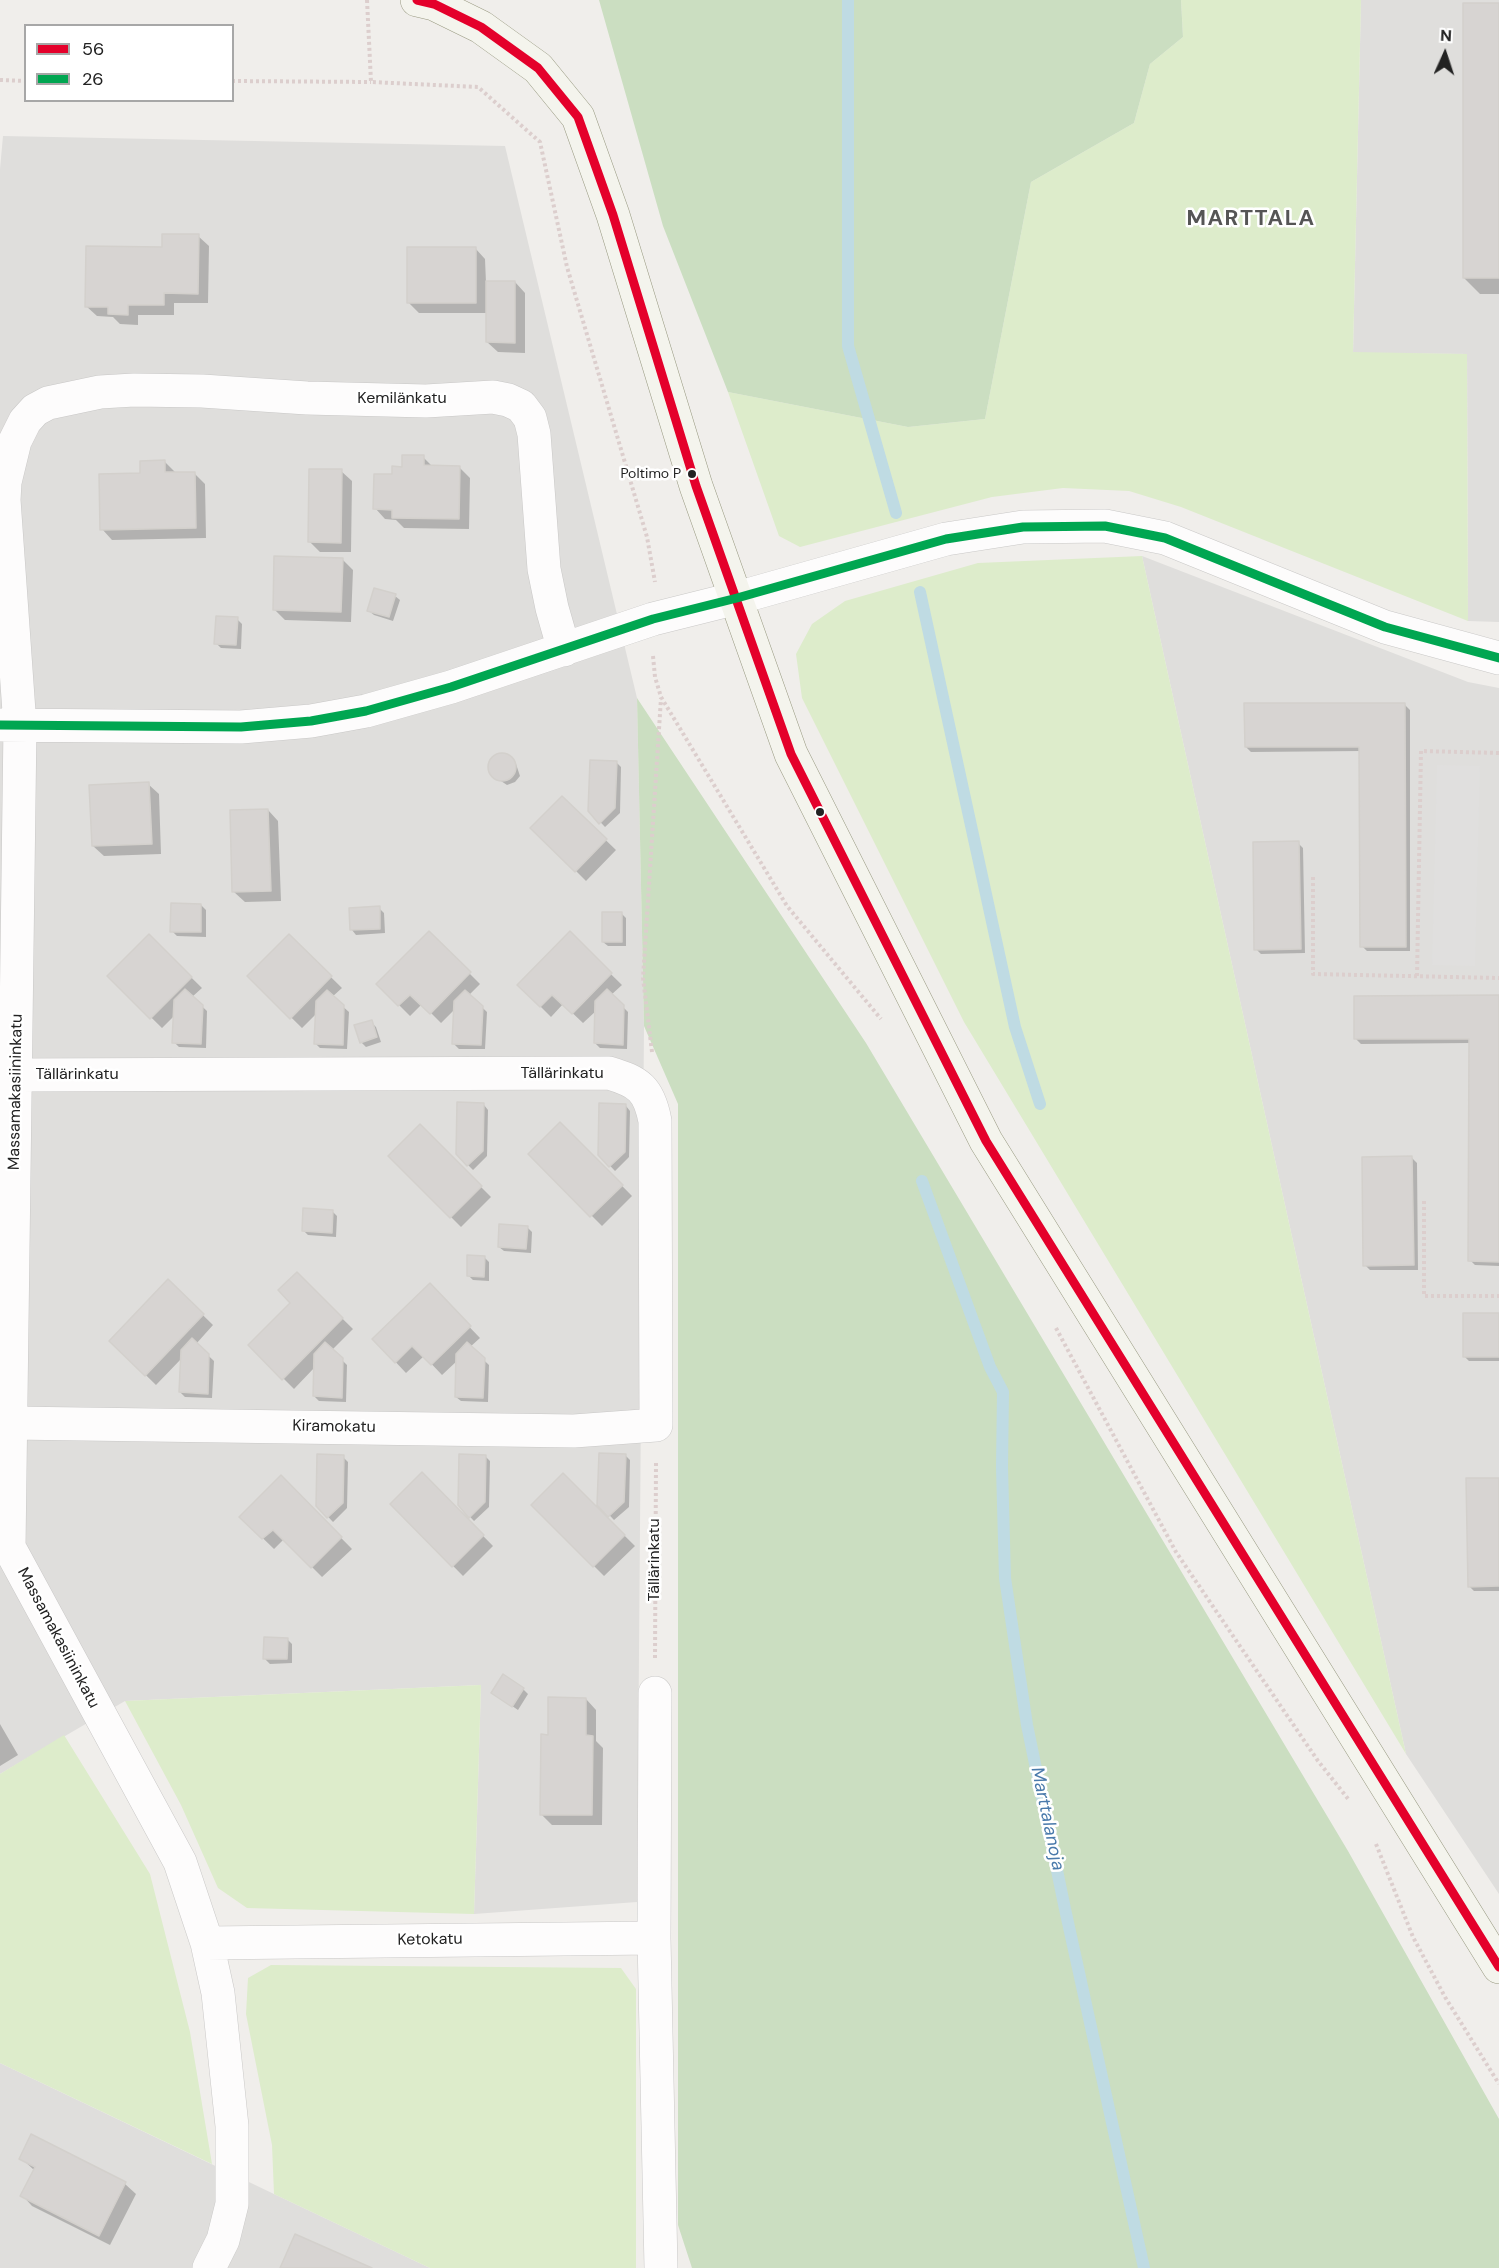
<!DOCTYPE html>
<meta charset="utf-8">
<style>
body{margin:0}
#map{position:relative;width:1499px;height:2268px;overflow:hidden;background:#f0eeeb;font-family:"DM Sans",sans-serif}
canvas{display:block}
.legend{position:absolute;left:24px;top:24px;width:210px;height:78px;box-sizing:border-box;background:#fff;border:2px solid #a7a7a7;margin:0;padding:8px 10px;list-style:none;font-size:18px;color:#222}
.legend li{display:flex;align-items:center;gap:12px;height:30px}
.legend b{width:30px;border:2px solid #a7a7a7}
.north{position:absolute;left:1415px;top:24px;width:60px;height:60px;-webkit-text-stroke:4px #fff;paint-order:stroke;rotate:3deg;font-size:16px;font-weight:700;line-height:24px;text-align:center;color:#222}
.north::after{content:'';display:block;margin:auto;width:21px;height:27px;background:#222;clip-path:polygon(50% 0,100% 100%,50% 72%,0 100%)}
</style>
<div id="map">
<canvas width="1499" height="2268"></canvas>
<ul class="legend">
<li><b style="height:8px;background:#e4002b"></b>56</li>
<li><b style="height:8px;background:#00a651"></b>26</li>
</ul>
<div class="north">N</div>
</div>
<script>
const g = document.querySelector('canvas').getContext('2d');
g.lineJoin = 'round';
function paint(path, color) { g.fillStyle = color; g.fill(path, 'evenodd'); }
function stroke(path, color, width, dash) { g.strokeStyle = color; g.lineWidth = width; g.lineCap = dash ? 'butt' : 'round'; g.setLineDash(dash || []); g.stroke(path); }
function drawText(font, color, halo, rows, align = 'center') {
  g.font = font + ' "DM Sans",sans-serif'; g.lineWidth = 5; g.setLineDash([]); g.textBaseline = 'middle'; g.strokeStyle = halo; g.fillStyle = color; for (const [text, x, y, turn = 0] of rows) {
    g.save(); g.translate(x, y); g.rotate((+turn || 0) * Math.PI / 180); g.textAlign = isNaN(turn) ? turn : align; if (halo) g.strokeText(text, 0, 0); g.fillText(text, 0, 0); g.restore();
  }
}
paint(new Path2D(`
 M1361,0H1499V622L1468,621L1467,354L1353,353Z
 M3,136L505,146L637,698L644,1026L637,1902L474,1914L481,1685L125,1701L0,1774V169Z
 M1142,556L1468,682L1499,688V1894L1406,1754Z
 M0,2063L274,2194L430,2268H0Z`), '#dfdedc');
paint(new Path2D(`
 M1181,0H1361L1353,352L1467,354L1468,621L1181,507L1129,491L1063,488L992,497L800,547L779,536L728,392L908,427L985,419L1031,182L1134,123L1150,64L1183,37Z
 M1142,556L1406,1754L964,1022L802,698L796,654L812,624L845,601L978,563Z
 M481,1685L474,1914L247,1908L218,1888L181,1805L125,1701Z
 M64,1735L150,1874L190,2032L212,2164L0,2063V1774Z
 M271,1965L621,1968L636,1989V2268H430L274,2194L272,2145L246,2014L248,1978Z`), '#ddeccb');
paint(new Path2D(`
 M599,0H1181L1183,37L1150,64L1134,123L1031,182L985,419L908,427L728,392L663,226Z
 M637,698L866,1043L1348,1851L1499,2119V2268H692L678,2225V1104L644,1026Z`), '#cbdec1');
paint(new Path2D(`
 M1437,765L1480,766L1475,966L1432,965Z`), '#e0dfde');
paint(new Path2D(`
 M1499,5V294H1480L1464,278Z
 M198,236L209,246L208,303H174V315H138V325L120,324L113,317L97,316L86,306L163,249Z
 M475,248L485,259L486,283L515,282L525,293V353L498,352L487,342V313H419L409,303Z
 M423,457L433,467L460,468L470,478L469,529L404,528L396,520L385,519L375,508L394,476Z
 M165,462L175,472L194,473L205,484L206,538L112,540L102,529L142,475Z
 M341,471L352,481L351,552H320L309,541Z
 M343,560L353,570L351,622L285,620L274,609Z
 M395,596L400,600L393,621L374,615L369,611Z
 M237,619L242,624L241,649L221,648L216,643Z
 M1405,705L1410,710V951H1367L1362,946L1361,751L1251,752L1246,747Z
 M504,755L516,764L520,776L515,782L507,785L495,777L490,766L493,759Z
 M616,762L621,767L620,813L605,827L590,811Z
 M148,784L159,794L161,854L104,856L93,846Z
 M562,798L616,850L586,881L533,828Z
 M268,810L278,821L281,901L245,902L234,892Z
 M1298,843L1303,848L1305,953L1261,954L1256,949Z
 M201,905L206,910V937L177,936L172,931Z
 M379,908L384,913L385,933L356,935L352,930Z
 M621,913L626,918V946H608L603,942Z
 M429,933L480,984L469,995L487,1012L485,1049H459L454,1044L455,1009L441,1023L422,1004L410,1016L378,984Z
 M570,934L622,985L611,995L628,1012L627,1049L600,1048L595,1043L597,1010L583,1023L563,1004L551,1017L519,985Z
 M149,936L202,988L192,997L207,1011L206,1048L179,1047L174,1042L175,1015L162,1028L109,976Z
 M289,936L342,988L332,997L349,1012L347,1049L320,1048L315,1043L317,1013L302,1028L249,976Z
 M1499,997V1266L1475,1265L1470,1260V1043L1361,1044L1356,1039Z
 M371,1022L376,1027L381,1042L366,1047L361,1042Z
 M484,1105L488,1110L487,1156L473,1170L457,1154Z
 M626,1106L630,1111L629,1157L615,1171L600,1155Z
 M561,1124L632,1196L602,1226L530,1154Z
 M420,1126L491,1197L461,1227L390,1156Z
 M1412,1158L1417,1163L1418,1270H1370L1365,1265Z
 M332,1211L337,1216L336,1237L308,1235L303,1230Z
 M527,1227L532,1232L531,1253L504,1251L499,1247Z
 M484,1257L489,1262V1281L473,1280L468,1275Z
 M297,1274L353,1329L332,1350L347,1365L346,1402L319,1401L314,1396L315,1367L294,1389L250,1345L292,1303Z
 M168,1281L213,1325L196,1344L214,1361L212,1398L185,1397L180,1392L182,1358L156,1385L111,1341Z
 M429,1285L480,1338L470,1347L489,1365L488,1402L461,1401L456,1397L458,1360L442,1375L424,1356L406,1373L374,1339Z
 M1499,1315V1361H1469L1464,1356Z
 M625,1455L630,1460L629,1507L614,1520L599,1504Z
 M485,1456L490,1461L489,1507L474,1521L459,1505Z
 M343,1457L348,1462L347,1508L333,1522L317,1505Z
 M422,1474L493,1546L463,1576L392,1504Z
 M563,1475L635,1546L604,1576L533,1505Z
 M281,1477L352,1549L322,1577L284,1539L274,1549L241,1517Z
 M1499,1479V1591H1474L1469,1586Z
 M287,1639L292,1644V1663L270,1664L265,1659Z
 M523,1689L528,1694L518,1710L493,1693Z
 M586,1699L596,1710V1741L603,1748L602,1825H552L541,1814L550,1736Z
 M0,1724L18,1755L0,1766Z
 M32,2136L125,2184L136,2194L110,2245L32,2206L22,2195L34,2170L21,2158Z`), '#0003');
stroke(new Path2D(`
 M848,0V346L896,513
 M920,592L1015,1027L1040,1104
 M922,1181L990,1367L1003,1392L1002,1467L1005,1578L1027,1725L1065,1909L1144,2268`), '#bfdbe3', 12);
const building = new Path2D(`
 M1463,3H1499V278H1463Z
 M162,234H199L198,294L164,293V305H128V315L108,314V307H85L86,246L162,247Z
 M407,247H476V303H407Z
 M486,281H515V343L486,342Z
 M402,455H424V465L460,466L459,519L392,518V510L373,509L374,474H392V466L402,467Z
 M165,460V472H195L196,528L100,530L99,474L140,473V461Z
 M309,469H342L341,543L308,542Z
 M274,556L343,558L341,612L273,610Z
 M374,588L396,594L389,617L367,611Z
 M216,616L238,617L236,645L214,644Z
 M1244,703H1405L1406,947H1360L1359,747H1245Z
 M488 767a14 14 0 1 1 28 0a14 14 0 1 1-28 0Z
 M590,760L617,761L615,808L599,824L588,811Z
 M149,782L152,844L92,846L89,785Z
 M562,796L607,839L575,872L530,828Z
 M268,809L271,891L232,892L230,810Z
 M1299,841L1301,949L1254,950L1253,842Z
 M171,903L201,904V932H170Z
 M380,906V929L350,930L349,908Z
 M602,912H622V942H602Z
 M429,931L471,972L430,1014L410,995L398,1006L376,984Z
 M570,931L612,973L572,1014L552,995L540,1007L517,985Z
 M149,934L192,977L150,1019L107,976Z
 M289,934L332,976L290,1019L247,976Z
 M185,989L203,1005L201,1044L172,1043L174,1000Z
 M607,989L624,1005L623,1045L594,1043L595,1001Z
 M327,990L344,1005L343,1045L314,1044L316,1001Z
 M465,990L483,1006L481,1045L452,1044L454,1001Z
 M1499,995V1262L1468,1261L1469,1039H1354V996Z
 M372,1020L377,1037L360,1043L354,1025Z
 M457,1102L484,1103L483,1151L467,1166L456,1154Z
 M599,1103L626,1104L625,1152L609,1167L598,1155Z
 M560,1122L623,1185L590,1217L528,1154Z
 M420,1124L482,1186L450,1218L388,1156Z
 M1412,1156L1414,1265L1363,1266L1362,1157Z
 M303,1208L333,1210L332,1233L302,1231Z
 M499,1224L528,1226L526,1249L498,1247Z
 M467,1255L485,1256L484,1277L467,1276Z
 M297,1272L343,1318L282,1380L248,1345L290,1303L278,1290Z
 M168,1279L204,1314L145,1376L109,1341Z
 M430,1283L471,1326L431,1365L412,1346L395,1363L372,1339Z
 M1463,1313H1499V1357H1463Z
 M192,1338L209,1354L208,1394L179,1392L181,1350Z
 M325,1342L343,1358L342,1398L313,1396L314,1354Z
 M467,1342L485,1358L483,1398L455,1397L456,1354Z
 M599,1453L626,1454L624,1502L608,1517L597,1505Z
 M317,1454L344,1455L343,1503L327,1518L316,1506Z
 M459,1454L486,1455L485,1502L469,1518L458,1505Z
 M422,1472L484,1535L452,1567L390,1504Z
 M563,1473L625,1535L593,1567L531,1505Z
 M281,1475L342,1537L311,1568L273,1530L262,1539L239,1517Z
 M1466,1478H1499V1586L1468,1587Z
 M264,1637L288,1638L287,1659H263Z
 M503,1674L524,1688L512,1707L491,1693Z
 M548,1697L586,1698V1735L593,1736L592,1815H540L541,1734L548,1735Z
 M31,2134L126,2182L99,2236L20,2196L35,2167L19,2159Z
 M295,2234L372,2268H280Z`);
paint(building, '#d7d4d2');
stroke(building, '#d3d0cc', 1.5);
const street = new Path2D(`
 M0,725L241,727L311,721L366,711L451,687L653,619L737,598L946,539L1023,527L1105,526L1165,538L1385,627L1499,658
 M12,1423L574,1431L656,1425L655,1121C649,1089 639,1082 609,1073L16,1075
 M655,1693L654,1938L661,2268
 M207,1943L654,1938
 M209,2268L223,2240L232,2204V2126L218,1993L207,1943L180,1862L9,1547L20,726L4,500L5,482L15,441L25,421L35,410L48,403L100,392L134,390L202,391L307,398L426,401L493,397L508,400L521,406L530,418L534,434L544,569L552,608L564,650`);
const secondary = new Path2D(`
 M417,0L434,4L481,27L538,68L578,117L613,215L696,486L791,754L986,1141L1499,1967`);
stroke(street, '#c9c8c7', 34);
stroke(secondary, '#999a82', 34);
stroke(new Path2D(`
 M367,0L371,82L478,87L540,142L567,267L647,537L655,582
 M0,80L26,81
 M232,81L371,82
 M653,656L655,677L661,697L787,906L881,1019
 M1313,877V974L1499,978
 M1417,976L1421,751L1499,753
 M652,1052L643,978L661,698
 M1424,1201V1296H1499
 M1056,1328L1176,1552L1318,1761L1349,1800
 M655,1658L656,1461
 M1376,1844L1413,1937L1445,1997L1499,2084`), '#dccecd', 4, [3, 3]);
stroke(street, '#fdfcfc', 33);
stroke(secondary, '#f4f4ed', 33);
stroke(new Path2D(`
 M417,0L434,4L481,27L538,68L578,117L613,215L696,486L791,754L986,1141L1499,1967`), '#e4002b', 9);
stroke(new Path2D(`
 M0,725L241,727L311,721L366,711L451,687L653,619L737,598L946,539L1023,527L1105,526L1165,538L1385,627L1499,658`), '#00a651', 9);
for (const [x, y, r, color] of [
 [692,474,5,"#222"],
 [820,812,5,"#222"]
]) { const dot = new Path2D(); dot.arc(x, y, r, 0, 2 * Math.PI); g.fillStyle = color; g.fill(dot); stroke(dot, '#fff', 2); }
drawText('14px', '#222', '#fff', [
 ["Poltimo P",681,474]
], 'right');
drawText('16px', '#222', '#fff', [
 ["Kemilänkatu",402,399],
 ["Tällärinkatu",562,1074],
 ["Tällärinkatu",77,1075],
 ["Massamakasiininkatu",16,1092,-89],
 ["Kiramokatu",334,1427,1],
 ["Tällärinkatu",655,1560,-90],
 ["Massamakasiininkatu",58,1638,62],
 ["Ketokatu",430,1940,-1]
]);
drawText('italic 18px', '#4a7aab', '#fff', [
 ["Marttalanoja",1047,1819,78]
]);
g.letterSpacing = '1.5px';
drawText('bold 22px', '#555', '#fff', [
 ["MARTTALA",1251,219]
]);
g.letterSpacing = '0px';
</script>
